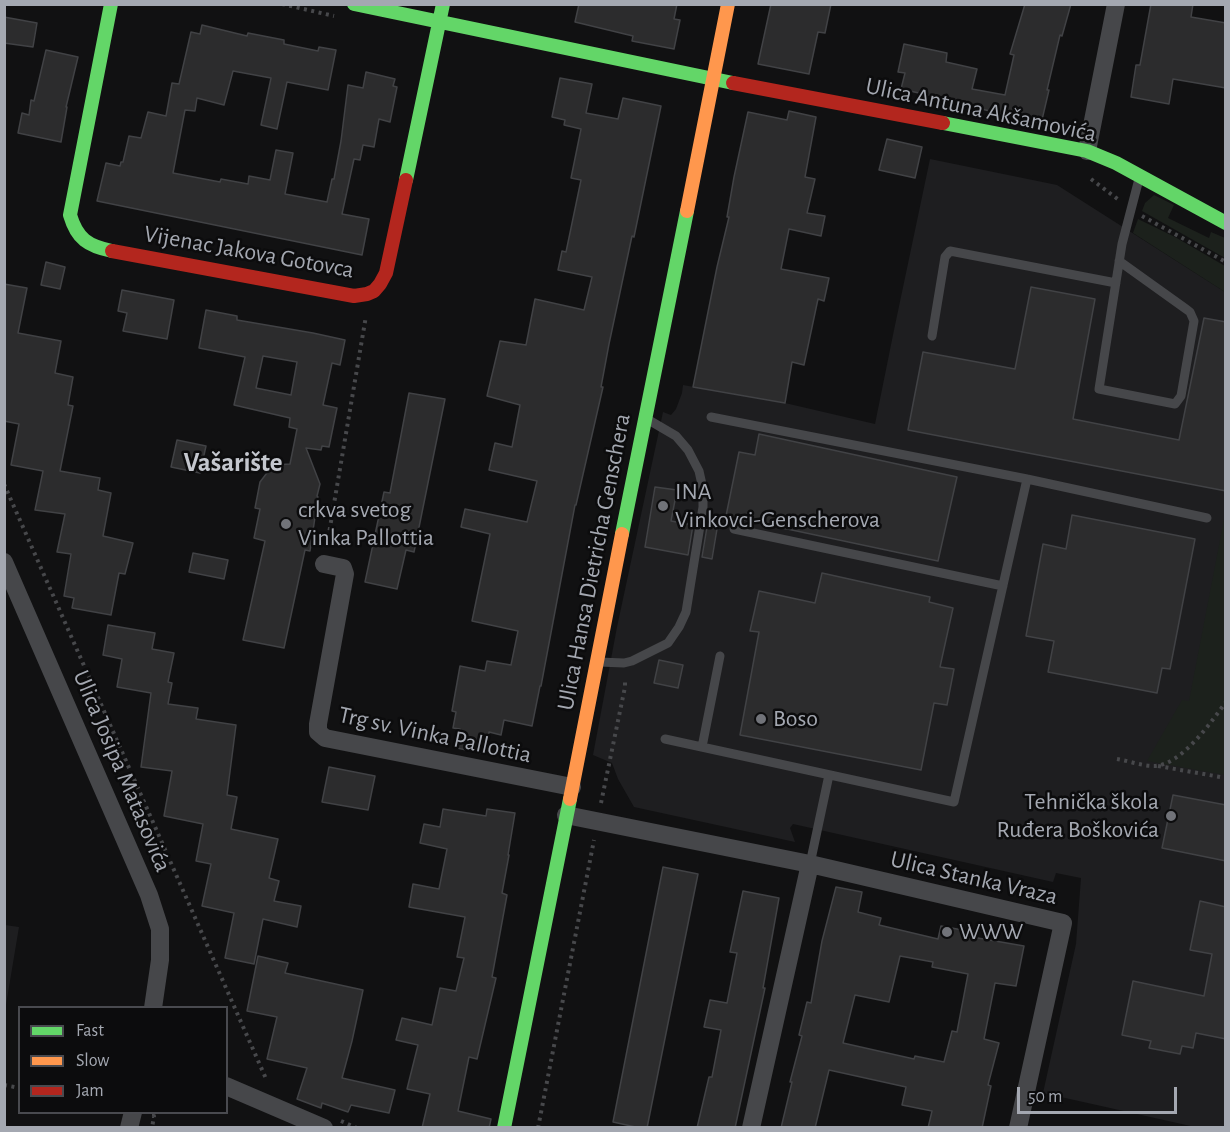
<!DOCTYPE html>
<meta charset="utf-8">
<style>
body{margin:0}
#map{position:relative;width:1230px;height:1132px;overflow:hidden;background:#111112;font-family:"Alegreya Sans",sans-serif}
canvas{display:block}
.frame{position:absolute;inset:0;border:6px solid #a4a8b1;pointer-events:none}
.legend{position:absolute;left:18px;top:1006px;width:210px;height:108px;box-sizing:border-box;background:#0c0c0d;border:2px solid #494a4f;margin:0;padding:8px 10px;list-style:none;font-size:18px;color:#a4a8b1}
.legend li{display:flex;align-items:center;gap:12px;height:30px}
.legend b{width:30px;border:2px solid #494a4f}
.scale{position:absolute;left:1017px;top:1087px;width:160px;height:27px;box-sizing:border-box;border:3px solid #a4a8b1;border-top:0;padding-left:8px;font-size:18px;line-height:21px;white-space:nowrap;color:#a4a8b1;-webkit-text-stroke:4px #0c0c0d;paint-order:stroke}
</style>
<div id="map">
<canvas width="1230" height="1132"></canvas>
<div class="frame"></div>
<ul class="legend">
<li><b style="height:8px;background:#63d668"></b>Fast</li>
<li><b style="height:8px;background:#ff974d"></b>Slow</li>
<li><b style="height:8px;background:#b3261e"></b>Jam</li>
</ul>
<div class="scale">50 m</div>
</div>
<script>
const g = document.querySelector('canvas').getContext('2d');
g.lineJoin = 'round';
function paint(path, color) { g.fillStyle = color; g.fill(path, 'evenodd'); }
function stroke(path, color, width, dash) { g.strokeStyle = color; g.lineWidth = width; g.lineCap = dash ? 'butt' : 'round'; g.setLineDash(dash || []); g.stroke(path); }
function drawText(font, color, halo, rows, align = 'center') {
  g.font = font + ' "Alegreya Sans",sans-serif'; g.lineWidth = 5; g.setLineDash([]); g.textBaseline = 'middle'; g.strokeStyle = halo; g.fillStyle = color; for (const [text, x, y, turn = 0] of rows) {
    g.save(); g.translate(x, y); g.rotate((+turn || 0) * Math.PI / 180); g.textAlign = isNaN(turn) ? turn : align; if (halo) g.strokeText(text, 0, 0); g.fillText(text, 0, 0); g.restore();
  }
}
paint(new Path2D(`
 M930,159L1057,185L1225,292V1127H1195L1043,1093L1076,944L1081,878L1056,873L1053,882L793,824L790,828L795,842L634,807L618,779L612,763L593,755L617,627L663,412L671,415L676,409L682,393L683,385L785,403L875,424L894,330Z
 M5,925L19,927L5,1011L4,925Z`), '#1e1e20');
paint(new Path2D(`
 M1154,195L1174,205L1168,218L1209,238L1211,232L1225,238V258L1142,211L1145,203Z
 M1138,219L1175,237L1225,266V292L1133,233Z
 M1225,514V775L1147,761L1182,700L1189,701Z`), '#1c211c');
const building = new Path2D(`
 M579,4H677L674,19L680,20L674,49L632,41L633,36L575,22Z
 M771,4H831L825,33L818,32L809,74L758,64Z
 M1025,4H1071L1062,36L1060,35L1047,90H1049L1041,124L950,101V100L901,89L905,73L898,72L904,44L947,53L946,62L977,69L972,89L1005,95L1014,55L1010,54Z
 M1151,4H1193L1191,17L1226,23V88L1173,79L1169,104L1131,97L1136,65H1140Z
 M4,17L37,23L33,47L4,43Z
 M202,25L247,36L248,33L284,40V44L318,51L319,47L336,50L328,90L287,82L277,129L261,125L271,78L233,71L224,105L197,98L195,111L185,110L173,173L220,182L221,179L248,184L249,176L270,180L276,150L293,153L285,194L327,202L332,179H334L341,141L348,85L363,88L366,72L395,79L393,86L397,87L390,122L379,119L374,147L363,145L360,160L354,159L342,214L369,219L362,255L97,201L106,163L120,166L121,162H123L129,136L141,138L148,112L166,116L172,83L179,84L191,32L200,34Z
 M46,50L78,57L66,107H67L61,142L18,133L22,113L29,115L31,100L34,101Z
 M560,78L592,84L586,113L618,119L623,98L661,106L634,237L632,236L609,344L601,387H603L576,505H575L541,686H540L532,726L504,720L501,735L489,732L485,754L457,748L460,729L453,728L456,712L452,711L460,666L485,671L487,661L511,665L518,631L472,621L490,534L461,527L465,509L527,522L537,481L489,470L495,443L512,447L520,405L487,396L500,341L526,345L535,299L584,310L592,277L558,270L562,251L566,252L581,180L571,178L581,129L564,125L565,120L552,117Z
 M789,111L816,117L805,177L815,179L807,213L825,216L821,236L789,229L781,269L829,278L824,301L818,299L804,365L792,362L785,403L693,387L717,267L729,217H727L734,177L748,112L787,120Z
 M887,139L922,147L915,178L879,170Z
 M46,262L65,267L60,289L41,285Z
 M4,284L27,288L18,333L61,341L55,373L73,377L68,405L73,406L60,471L100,478L98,490L111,493L103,536L133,543L125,574L119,573L111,615L72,608L74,598L64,596L71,554L57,552L65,514L35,510L43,471L11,465L19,424L4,421Z
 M1031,287L1095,299L1073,419L1179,440L1204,318L1226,322V491L908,430L923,352L1015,369Z
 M122,290L174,300L167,339L123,331L127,313L118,311Z
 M206,310L237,316V320L313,333L345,340L340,365L332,363L323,405L337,408L329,447L322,446L321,450L306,448L320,484L317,496L318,497L310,551L305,550L284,648L243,640L265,541L254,538L260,509L255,508L260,482L273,465L290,464L297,429L289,427L290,418L234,405L245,357L199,348ZM263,356L297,362L291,395L256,388Z
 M409,393L445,399L414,552L406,550L397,589L365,582L384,492L390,493Z
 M759,434L957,477L938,561L726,516L739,452L755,455Z
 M177,440L206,446L200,473L171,467Z
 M655,487L677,490L671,521L693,525L688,555L645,547Z
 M1072,515L1195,539L1170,669L1162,668L1157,693L1048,672L1054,641L1026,636L1043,544L1066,549Z
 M707,527L717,529L712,559L702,557Z
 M193,553L228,560L224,579L189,572Z
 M822,573L930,597L929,602L953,608L940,667L954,669L947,705L934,703L921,770L740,735L759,632L750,631L759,591L815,603Z
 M108,625L155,633L152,649L174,653L168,682L172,683L168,704L198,708L196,719L236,725L227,795L237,797L231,829L278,839L269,878L279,881L274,901L301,906L297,927L263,919L254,964L225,958L234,913L202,906L211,864L196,861L203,824L164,816L172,771L141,767L151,693L117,687L122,659L103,655Z
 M659,660L683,665L678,688L654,683Z
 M329,767L375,776L368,810L322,802Z
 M1173,795L1226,805V861L1162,848Z
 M443,809L486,816L487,809L515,813L508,855H509L502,893L507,895L492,977L496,978L477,1059L469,1057L458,1111L491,1119L489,1128H422L430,1094L407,1089L418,1045L396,1040L402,1018L432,1025L440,988L456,991L464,958L457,957L465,917L409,907L413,884L439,889L447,849L420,843L424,824L440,827Z
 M663,867L698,874L647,1128H640L613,1122Z
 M836,887L862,892L858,912L881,918L879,925L938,939L941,926L973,932L972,937L1024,946L1016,986L995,983L984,1039L999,1043L988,1085L991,1086L982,1128H928L932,1111L902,1105L906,1087L829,1070L815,1128H781L792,1082H790L802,1036L799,1035L807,1002L811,1003L822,941ZM900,956L933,962L932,967L968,974L957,1032L952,1031L944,1062L915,1056L914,1059L843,1043L855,995L889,1002Z
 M743,891L779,898L763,988H765L735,1128H697L709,1077H712L721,1030L704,1027L710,1000L727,1003L737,953L730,952Z
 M1200,901L1226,907V1039L1196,1033L1193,1048L1182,1046L1180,1054L1149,1048L1151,1041L1122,1035L1133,981L1204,996L1212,954L1190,950Z
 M258,956L288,963L285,973L363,990L352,1041L342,1078L395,1090L389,1113L351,1105L348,1112L322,1103L321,1108L297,1099L307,1068L267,1059L277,1017L247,1011Z`);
paint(building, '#2c2c2d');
stroke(building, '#414245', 1.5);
stroke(new Path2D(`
 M282,4L334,16
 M1091,179L1119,200
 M1142,216L1226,262
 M4,484L267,1081
 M327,545L366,316
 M1117,759C1129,761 1142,766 1154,766C1182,765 1211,722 1226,702
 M1158,766L1226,778
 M601,803L625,687V678
 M4,1085L20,1088
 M152,1116H154L152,1128
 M341,1121L357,1128
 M538,1128L594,840`), '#47484b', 4, [3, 4.5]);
stroke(new Path2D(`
 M1119,261L1186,309L1190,312L1194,321L1181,396L1175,404L1099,389L1122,244L1139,179
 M932,336L945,257L950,251L1116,283
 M711,417L1027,479L1207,518
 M734,529L1003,586
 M599,662L624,663L632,661L668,643L679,627L686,612L703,507V489L699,471L688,450L676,436L647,419
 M665,739L954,802L1027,479
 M702,747L720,656
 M810,864L829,775`), '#46474a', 9);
stroke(new Path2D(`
 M1087,151L1116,4
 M4,562L149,895L160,929V960L153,1008
 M324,564L343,568L345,574L318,724V732L325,738L572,787
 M566,815L810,864L1063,923L1018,1128
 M226,1086L324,1128
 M129,1128L133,1112
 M751,1128L810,864`), '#46474a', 18);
stroke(new Path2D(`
 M111,4L70,215C77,239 88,246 112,251
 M354,4L733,83
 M943,123L1087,151L1116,163L1226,223
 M406,180L443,4
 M622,534L687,211
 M504,1128L570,799`), '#63d668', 14);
stroke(new Path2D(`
 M687,211L728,4
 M570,799L622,534`), '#ff974d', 14);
stroke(new Path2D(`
 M733,83L943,123
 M112,251L354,296L367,294L374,291L380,284L386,273L406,180`), '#b3261e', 14);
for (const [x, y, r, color] of [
 [663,506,6,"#717379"],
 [286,524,6,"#717379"],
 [761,719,6,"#717379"],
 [1171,816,6,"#717379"],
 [947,932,6,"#717379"]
]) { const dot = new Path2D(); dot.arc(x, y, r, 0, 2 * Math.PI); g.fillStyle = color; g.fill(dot); stroke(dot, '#0c0c0d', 2); }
drawText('24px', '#a4a8b1', '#0c0c0d', [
 ["Ulica Antuna Akšamovića",981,110,12],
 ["Vijenac Jakova Gotovca",249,252,10],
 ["Ulica Hansa Dietricha Genschera",594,562,-79],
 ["Trg sv. Vinka Pallottia",435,735,12],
 ["Ulica Josipa Matasovića",122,771,67],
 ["Ulica Stanka Vraza",974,878,13]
]);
drawText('24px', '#a4a8b1', '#0c0c0d', [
 ["INA",675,492],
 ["Vinkovci-Genscherova",675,520],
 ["crkva svetog",298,510],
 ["Vinka Pallottia",298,538],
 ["Boso",773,719],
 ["Tehnička škola",1159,802,"right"],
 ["Ruđera Boškovića",1159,830,"right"],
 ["WWW",959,932]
], 'left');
drawText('bold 27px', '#c4c7ce', '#0c0c0d', [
 ["Vašarište",233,463]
]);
</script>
